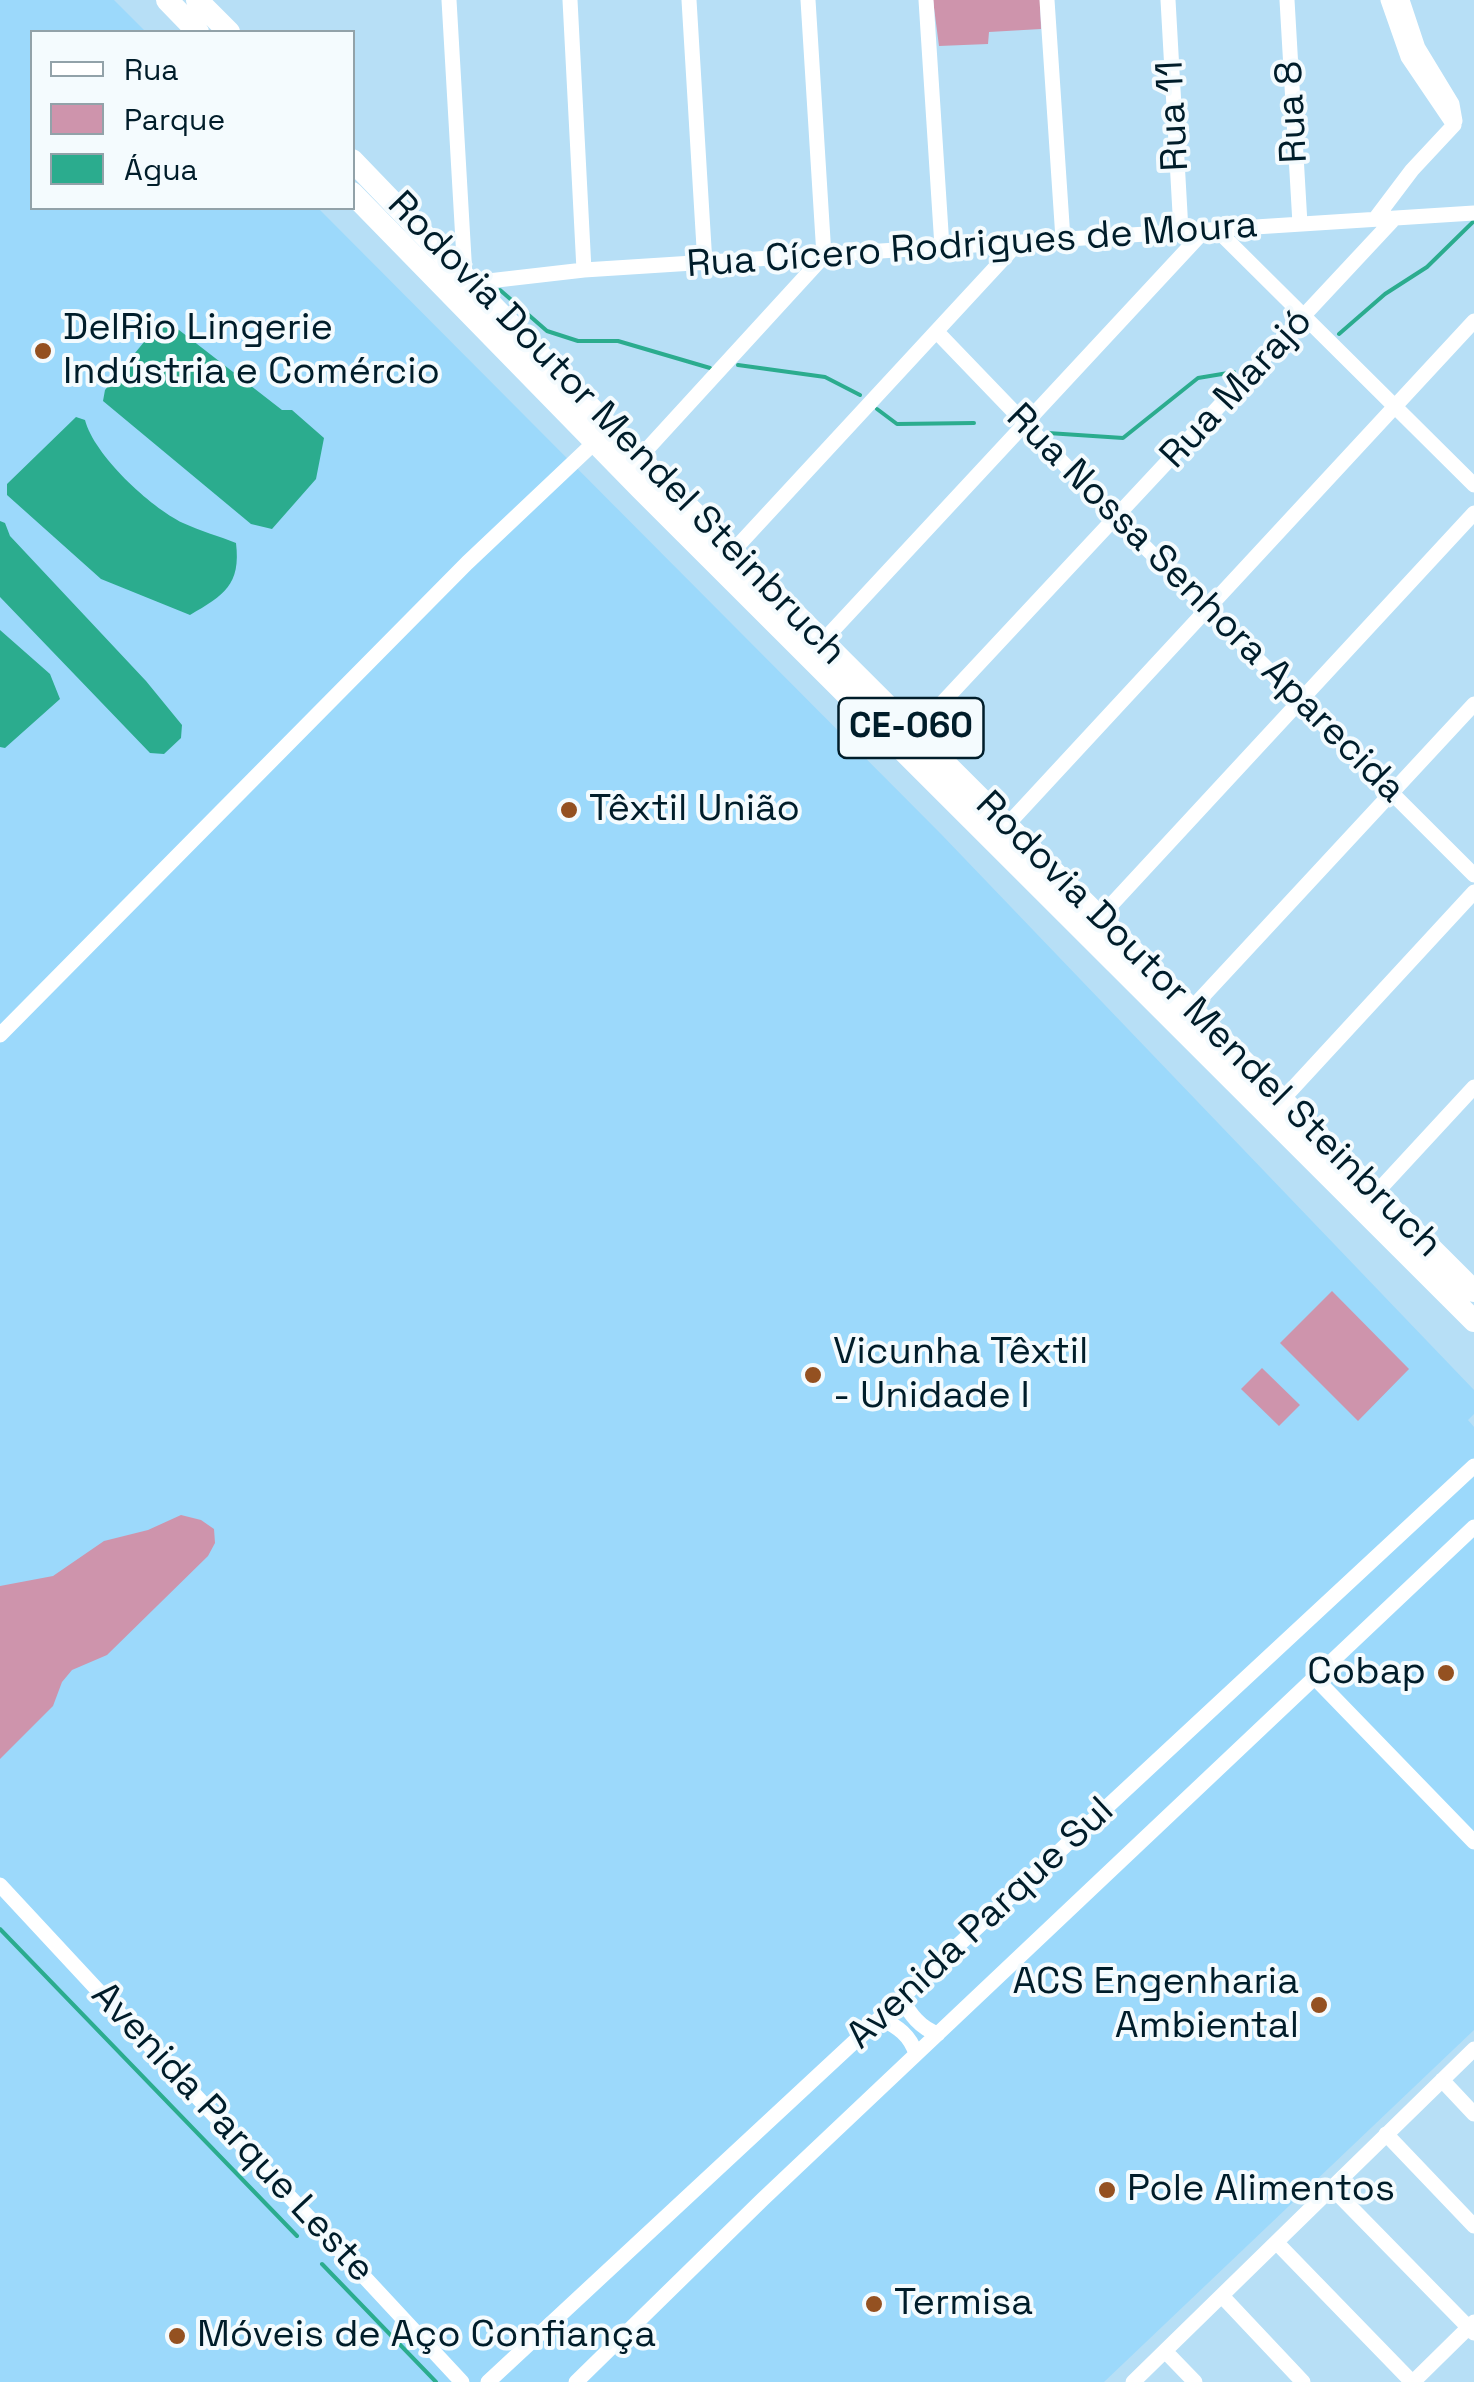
<!DOCTYPE html>
<meta charset="utf-8">
<style>
body{margin:0}
#map{position:relative;width:1474px;height:2382px;overflow:hidden;background:#b7dff6;font-family:"Space Grotesk",sans-serif}
canvas{display:block}
.legend{position:absolute;left:30px;top:30px;width:325px;height:180px;box-sizing:border-box;background:#f4fbfe;border:2px solid #92a2a9;margin:0;padding:12px 18px;list-style:none;font-size:30px;color:#001d2a}
.legend li{display:flex;align-items:center;gap:20px;height:50px}
.legend b{width:50px;border:2px solid #92a2a9}
</style>
<div id="map">
<canvas width="1474" height="2382"></canvas>
<ul class="legend">
<li><b style="height:12px;background:#fff"></b>Rua</li>
<li><b style="height:28px;background:#ce94ac"></b>Parque</li>
<li><b style="height:28px;background:#2bac8e"></b>Água</li>
</ul>
</div>
<script>
const g = document.querySelector('canvas').getContext('2d');
g.lineJoin = 'round';
function paint(path, color) { g.fillStyle = color; g.fill(path, 'evenodd'); }
function stroke(path, color, width, dash) { g.strokeStyle = color; g.lineWidth = width; g.lineCap = dash ? 'butt' : 'round'; g.setLineDash(dash || []); g.stroke(path); }
function drawText(font, color, halo, rows, align = 'center') {
  g.font = font + ' "Space Grotesk",sans-serif'; g.lineWidth = 8; g.setLineDash([]); g.textBaseline = 'middle'; g.strokeStyle = halo; g.fillStyle = color; for (const [text, x, y, turn = 0] of rows) {
    g.save(); g.translate(x, y); g.rotate((+turn || 0) * Math.PI / 180); g.textAlign = isNaN(turn) ? turn : align; if (halo) g.strokeText(text, 0, 0); g.fillText(text, 0, 0); g.restore();
  }
}
paint(new Path2D(`
 M0,0H114L146,32H32V208H318L941,834L1474,1390V1414L1468,1420L1474,1427V2030L1104,2382H0Z`), '#9cd9fb');
paint(new Path2D(`
 M933,0H1040L1041,29L989,32L988,44L939,46Z
 M1332,1291L1409,1369L1358,1421L1280,1343Z
 M1262,1368L1300,1405L1279,1426L1241,1389Z
 M181,1515L201,1520L214,1529L215,1543L208,1556L107,1655L72,1670L62,1682L53,1706L0,1759V1586L53,1576L104,1541L148,1530Z`), '#ce94ac');
paint(new Path2D(`
 M161,321L170,323L282,410H292L324,438L316,479L272,529L251,524L103,401L105,390Z
 M76,417L85,420C94,455 150,507 183,523C200,531 219,536 236,543C241,585 224,595 190,615L101,579L7,495V484Z
 M0,521L5,523L10,536L146,681L182,725L181,738L164,754L150,753L0,597Z
 M0,630L50,674L60,699L5,748L0,747Z`), '#2bac8e');
stroke(new Path2D(`
 M500,290L547,331L578,341H618L710,368
 M1339,334L1385,294L1427,267L1473,222
 M738,365L825,377L860,395
 M877,409L897,424L974,423
 M1048,433L1123,438L1198,378L1234,372
 M0,1929L297,2236
 M322,2264L436,2382`), '#2bac8e', 4);
stroke(new Path2D(`
 M449,0L465,276
 M570,0L584,270
 M689,0L705,264
 M926,0L942,247
 M1047,0L1063,239
 M1168,0L1181,231
 M1287,0L1300,224
 M1388,0L1408,57L1454,125
 M1402,0L1418,48L1452,104L1455,121
 M1375,219L1412,170L1454,125
 M1217,230L1474,485
 M471,283L584,270L1474,213
 M937,332L1116,518L1474,875
 M639,458L824,256L808,0
 M733,551L1018,243
 M823,641L1205,230
 M915,732L1394,219
 M1008,824L1474,321
 M1100,917L1474,513
 M1192,1008L1474,704
 M0,1035L467,563L595,442
 M1282,1100L1474,892
 M1376,1193L1474,1087
 M1314,1677L1474,1842
 M0,1885L462,2382
 M901,1998C910,2014 920,2028 938,2034
 M880,2018C898,2027 910,2035 916,2054
 M1442,2080L1474,2114
 M1386,2134L1474,2226
 M1332,2188L1474,2333
 M1277,2243L1412,2382
 M1222,2296L1303,2382
 M1165,2351L1195,2382
 M488,2382L1474,1466
 M576,2382L763,2199L1474,1527
 M1133,2382L1474,2049
 M1413,2382L1474,2322`), '#fff', 15);
stroke(new Path2D(`
 M167,0L198,32
 M197,0L229,32
 M352,160L639,458L1474,1291
 M352,193L641,489L1474,1321`), '#fff', 22);
for (const [x, y, r, color] of [
 [43,351,10,"#945121"],
 [569,810,10,"#945121"],
 [813,1375,10,"#945121"],
 [1446,1673,10,"#945121"],
 [1319,2005,10,"#945121"],
 [1107,2190,10,"#945121"],
 [874,2304,10,"#945121"],
 [177,2336,10,"#945121"]
]) { const dot = new Path2D(); dot.arc(x, y, r, 0, 2 * Math.PI); g.fillStyle = color; g.fill(dot); stroke(dot, '#f4fbfe', 4); }
for (const [x, y, w] of [
 [911,728,145]
]) { const box = new Path2D(); box.roundRect(x - w / 2, y - 30, w, 60, 8); g.fillStyle = '#f4fbfe'; g.fill(box); stroke(box, '#001d2a', 2.5); }
drawText('bold 35px', '#001d2a', null, [
 ["CE-060",911,728]
]);
drawText('38px', '#001d2a', '#f4fbfe', [
 ["Rua 8",1293,112,-93],
 ["Rua 11",1174,116,-93],
 ["Rua Cícero Rodrigues de Moura",972,246,-4],
 ["Rua Marajó",1237,389,-47],
 ["Rodovia Doutor Mendel Steinbruch",616,429,46],
 ["Rua Nossa Senhora Aparecida",1205,604,45],
 ["Rodovia Doutor Mendel Steinbruch",1208,1025,45],
 ["Avenida Parque Sul",981,1924,-43],
 ["Avenida Parque Leste",232,2133,47]
]);
drawText('38px', '#001d2a', '#f4fbfe', [
 ["DelRio Lingerie",63,329],
 ["Indústria e Comércio",63,373],
 ["Têxtil União",589,810],
 ["Vicunha Têxtil",833,1353],
 ["- Unidade I",833,1397],
 ["Cobap",1426,1673,"right"],
 ["ACS Engenharia",1299,1983,"right"],
 ["Ambiental",1299,2027,"right"],
 ["Pole Alimentos",1127,2190],
 ["Termisa",894,2304],
 ["Móveis de Aço Confiança",197,2336]
], 'left');
</script>
